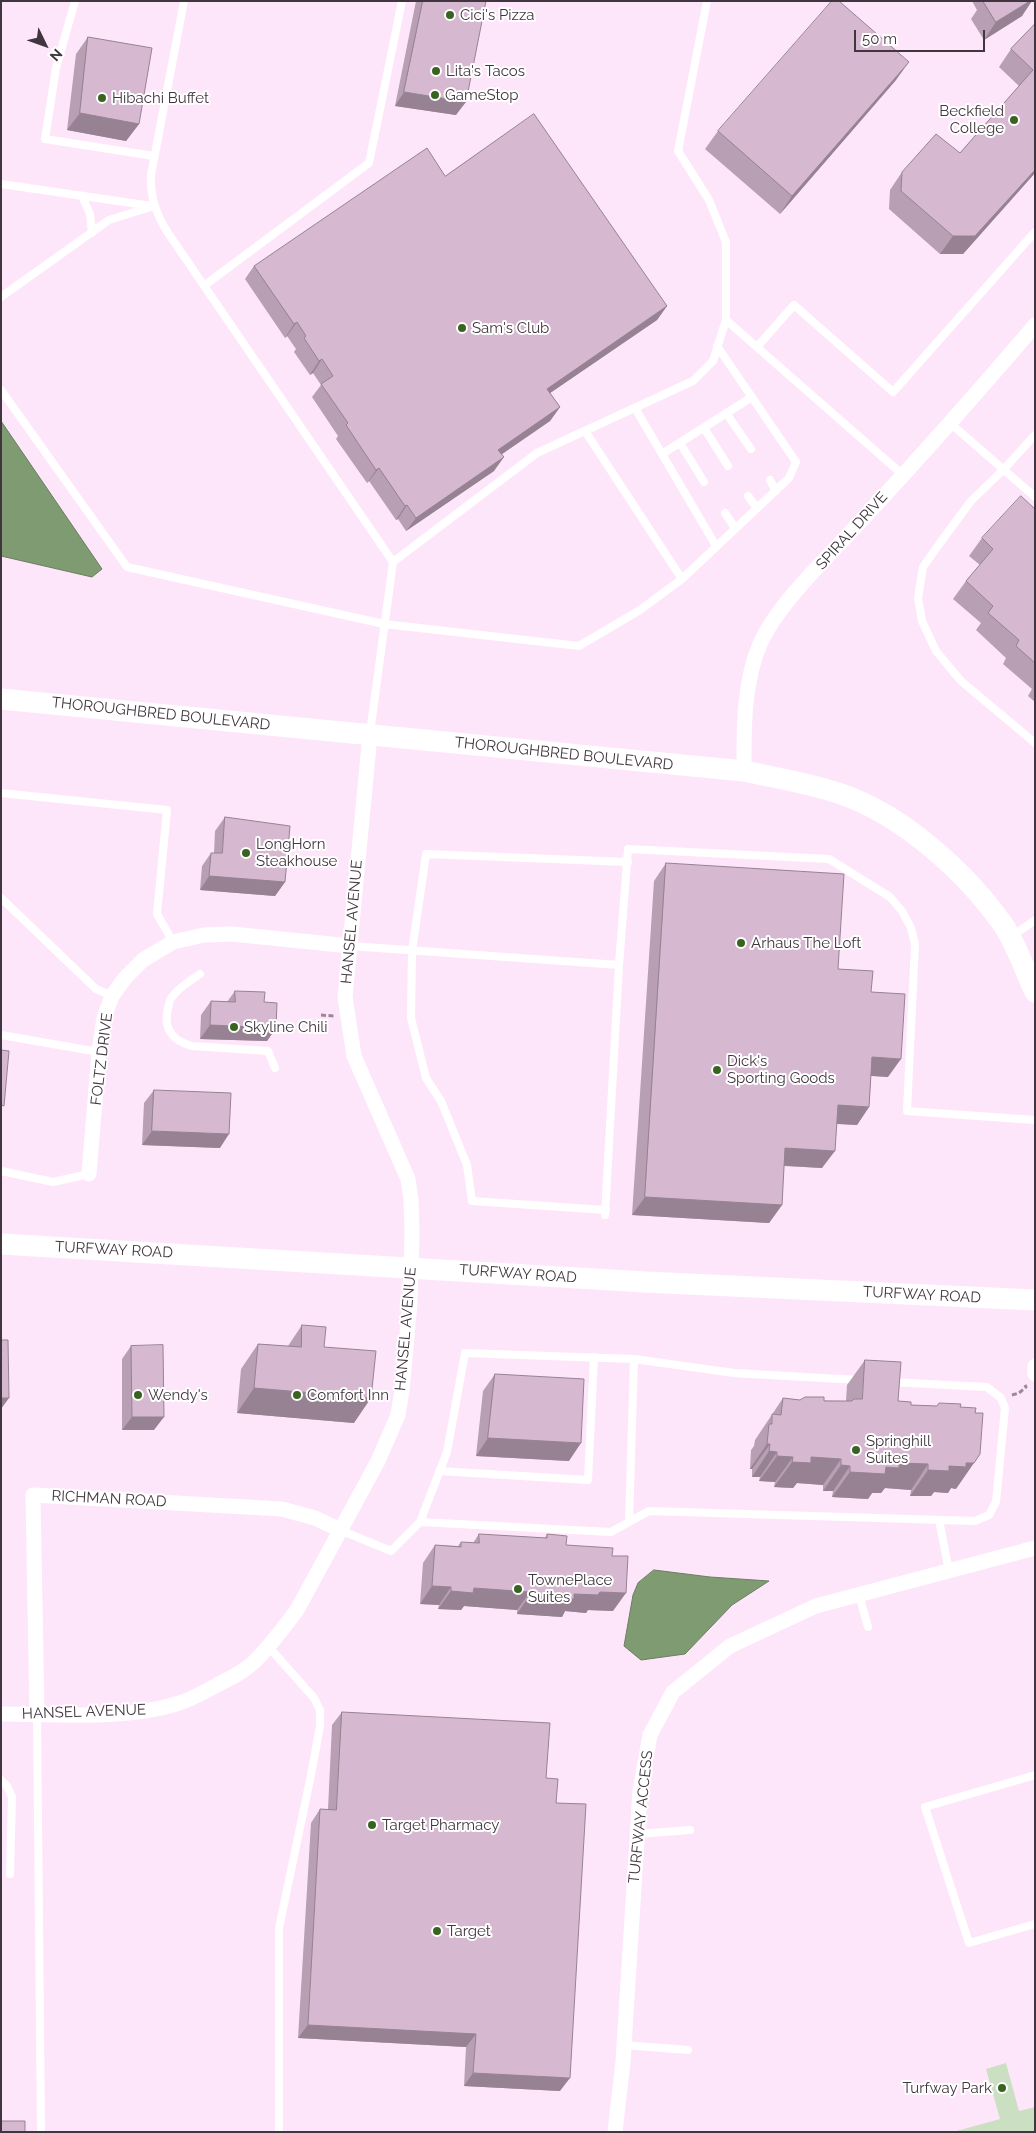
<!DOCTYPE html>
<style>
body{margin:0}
#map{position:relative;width:1036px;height:2133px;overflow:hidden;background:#fee6fa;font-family:Raleway,sans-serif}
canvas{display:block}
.frame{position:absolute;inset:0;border:2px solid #41363f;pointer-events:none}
.north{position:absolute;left:20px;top:20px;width:50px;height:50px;-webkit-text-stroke:4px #fff;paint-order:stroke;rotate:132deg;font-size:14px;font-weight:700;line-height:20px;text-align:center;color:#41363f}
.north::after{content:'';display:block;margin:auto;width:18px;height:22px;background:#41363f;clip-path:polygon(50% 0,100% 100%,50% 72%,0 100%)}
.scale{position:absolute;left:854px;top:30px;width:131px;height:22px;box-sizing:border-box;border:2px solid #41363f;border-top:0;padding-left:6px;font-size:15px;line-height:18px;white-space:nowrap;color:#41363f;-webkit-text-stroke:4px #fff;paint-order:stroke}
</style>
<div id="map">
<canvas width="1036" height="2133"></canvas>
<div class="frame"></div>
<div class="north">N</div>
<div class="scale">50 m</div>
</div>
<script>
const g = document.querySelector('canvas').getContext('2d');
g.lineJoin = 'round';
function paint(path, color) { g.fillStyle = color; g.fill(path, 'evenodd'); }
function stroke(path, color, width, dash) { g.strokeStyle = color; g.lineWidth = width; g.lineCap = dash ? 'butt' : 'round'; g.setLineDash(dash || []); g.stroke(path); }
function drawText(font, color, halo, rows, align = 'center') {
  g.font = font + ' Raleway,sans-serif'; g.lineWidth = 4; g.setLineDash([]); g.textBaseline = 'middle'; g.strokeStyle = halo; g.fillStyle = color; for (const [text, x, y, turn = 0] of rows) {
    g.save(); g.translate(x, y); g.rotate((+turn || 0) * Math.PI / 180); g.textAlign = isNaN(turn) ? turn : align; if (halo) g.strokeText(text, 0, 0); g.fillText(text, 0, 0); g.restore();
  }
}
paint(new Path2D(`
 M1006,2063L1019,2111L1035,2107V2132H953L1000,2119L986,2069Z`), '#cbdfc2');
const water = new Path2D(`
 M1,421L102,569L92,577L1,556Z
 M654,1570L710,1577L769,1581L732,1605L685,1654L641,1660L624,1646L633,1595L638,1583Z`);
paint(water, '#7f9b72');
stroke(water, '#6c7d63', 1);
stroke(new Path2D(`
 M321,1015L334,1016
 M1012,1395L1019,1393L1026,1387L1025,1385`), '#998897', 3, [5, 2.5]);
stroke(new Path2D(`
 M75,1L56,68L45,139L154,156
 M184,1L151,175C150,197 156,214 168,233L393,562
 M1,184L152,206
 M82,196L90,214L92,233
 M205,285L369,163L402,1
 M1,297L109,220L154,206
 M726,320L903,475
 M757,347L794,305L893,392L1035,232
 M1,390L127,567L384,624L579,646L640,610L682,579L789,478L796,462L717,346
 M635,408L716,546
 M726,413L751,449
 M950,423L1035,497
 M704,428L728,466
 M585,431L682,579
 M1035,435L1004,469L971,501L940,543L923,567L918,598L922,621L936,651L961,681L1035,743
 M680,443L704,482
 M662,454L752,397
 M770,480L776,491
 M748,496L757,508
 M725,513L735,528
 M370,733L393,562L537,453L693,381L713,361L726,320V242L709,200L678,151L707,1
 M1,793L167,810L157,914L173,942
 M1,898L96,989L112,996
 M1011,937L1035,920
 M350,946L619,965
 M200,974C190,981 179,987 172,997C169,1000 169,1004 168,1008C163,1028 172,1041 192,1046L268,1051L275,1068
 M1,1035L99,1052
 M1,1171L53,1182L89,1174
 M606,1210L472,1201L467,1165L441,1101L426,1078L411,1018L412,951L426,854L628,862
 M605,1215L619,965L628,849L829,859L890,897L902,911L911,928L915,944L907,1111L1035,1120
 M439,1471L588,1480L594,1357
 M939,1520L949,1571
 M420,1522L447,1452L465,1353L634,1359
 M629,1522L634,1359L734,1373L859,1380
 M340,1530L391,1551L420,1522L611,1532L649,1511L975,1521L989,1515L996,1502L1005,1408L1001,1398L987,1387L890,1382
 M859,1595L868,1627
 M268,1646L314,1698L320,1710V1726L311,1775L279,1928V2132
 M37,1714L41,2132
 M1035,1775L925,1807L969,1943L1035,1924
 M1,1780L7,1786L12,1797L10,1874
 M638,1834L690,1830
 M624,2045L688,2050`), '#fff', 8);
stroke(new Path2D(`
 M744,771C744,729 743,684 760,644C778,603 830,555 861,521C920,457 978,392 1035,325
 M89,1174L99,1052L104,1018L112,996L125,978L143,960L173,942L204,935L232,934L350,946
 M1035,1366V1374
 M1,1714C56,1714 124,1720 176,1704C191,1700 204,1692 217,1685C231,1678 245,1671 256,1660C271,1645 284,1627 297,1610L378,1461L398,1415L402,1390L410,1303L412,1232L411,1200L408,1179L354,1056L345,997L370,735
 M37,1714L33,1495L282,1509L315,1518L340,1530
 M615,2132L623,2062L640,1791L650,1735L673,1692L730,1646L816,1606L1035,1548`), '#fff', 15);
stroke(new Path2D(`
 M1,699L744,771C776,778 809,783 841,794C903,815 967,873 1004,926C1017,946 1025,971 1035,992
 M1,1244L645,1282L1035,1300`), '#fff', 21);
paint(new Path2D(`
 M416,1H486L456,115L395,106Z
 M972,1H1030L1022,16L984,40L971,19L977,10Z
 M1035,24V173L963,254H940L889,209L890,190L902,172L960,153L1019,86L999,67L1011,49Z
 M88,37L139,124L126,141L67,130L76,54Z
 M896,80L780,214L705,149L718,131Z
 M445,176L667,306L657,320L550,393L560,407L550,421L502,454L494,471L406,531L398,519L396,520L369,481L367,483L336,439L338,436L312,397L321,385L313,373L310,375L294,352L296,349L287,336L285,338L245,279L254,266Z
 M1035,509V702L1028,696L1032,689L1003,664L1006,658L976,630L981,623L953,599L966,581L980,565L969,556L982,538Z
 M225,817L285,882L275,896L200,890L202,866L211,853H214L215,831Z
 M666,863L838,969L871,992L888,1077L871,1076L869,1107L857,1125L836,1124L822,1168L784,1166L782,1205L769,1223L632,1215L654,881Z
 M235,991L264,1002L276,1028L267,1041L200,1039L201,1015L211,1001L227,1002Z
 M154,1090L220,1148L142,1145L144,1103Z
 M302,1325L324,1347L354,1423L237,1413L241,1369L258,1344L288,1346Z
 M131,1346L154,1430H122V1359Z
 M865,1360L898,1401L911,1405L960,1407L956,1489L951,1488L948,1493L934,1492L931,1496H910L911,1490L885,1488L881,1493H872L868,1499L832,1497L833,1491H823V1485L797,1483L793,1488L774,1487L775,1482L759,1481L760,1477H752V1469H750L751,1450L754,1446L755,1440L783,1398L800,1400L846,1401L847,1385Z
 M495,1374L569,1461L476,1456L483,1391Z
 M479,1534L545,1538L547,1534L566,1545L612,1556L613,1611L588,1610L586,1613L565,1611L562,1617L517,1614V1610L464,1606L461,1610L438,1609L439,1605L420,1604L423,1563L435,1545L458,1546L461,1542L473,1543Z
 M342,1712L546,1778L556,1803L560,2091L464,2086L466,2047L298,2038L311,1823L320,1809H328L332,1725Z`), '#b89fb4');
paint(new Path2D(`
 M1030,1H1032L1022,16L984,40L996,22Z
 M909,62L896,80L780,214L792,196Z
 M404,92L466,102L456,115L395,106Z
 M80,113L139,124L126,141L67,130Z
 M1035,170V173L963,254H940L953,236Z
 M667,306L657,320L537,402L547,389Z
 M297,322L287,336L285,338L294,324Z
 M322,359L313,373L310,375L319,361Z
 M560,407L550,421L489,463L498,450Z
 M504,457L494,471L406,531L416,518Z
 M379,468L369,481L367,483L376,470Z
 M407,505L398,519L396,520L405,506Z
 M209,876L285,882L275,896L200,890Z
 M210,1025L276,1028L267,1041L200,1039Z
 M872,1057L901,1059L888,1077L860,1075Z
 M838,1105L869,1107L857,1125L825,1123Z
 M152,1131L229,1134L220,1148L142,1145Z
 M785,1148L835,1151L822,1168L773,1165Z
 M645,1197L782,1205L769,1223L632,1215Z
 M254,1388L371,1398L354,1423L237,1413Z
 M1,1398H9L1,1409Z
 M132,1417H164L154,1430H122Z
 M488,1438L581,1443L569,1461L476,1456Z
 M767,1444H770L752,1469H750Z
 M769,1451L777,1452L760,1477H752Z
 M777,1456L793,1457L775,1482L759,1481Z
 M811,1457L841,1459L823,1485L797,1483L793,1488L774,1487L792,1462Z
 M899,1463L928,1464L911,1490L885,1488L881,1493H872L868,1499L832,1497L850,1472L886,1467Z
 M966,1463H974L956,1489L951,1488L948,1493L934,1492L931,1496H910L928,1470Z
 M841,1465L850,1466L833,1491H823Z
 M432,1586L451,1587L439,1605L420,1604Z
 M474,1588L530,1592L517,1610L464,1606L461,1610L438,1609L451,1591Z
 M600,1592L626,1593L613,1611L588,1610L586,1613L565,1611L562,1617L517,1614L529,1596Z
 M308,2025L476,2034L466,2047L298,2038Z
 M473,2073L570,2078L560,2091L464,2086Z`), '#968292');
const building = new Path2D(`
 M423,1H486L466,102L404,92Z
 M832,1H839L909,62L792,196L718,131Z
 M983,1H1030L996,22Z
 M1035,24V170L975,236H953L901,191L902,172L936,134L960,153L1033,70L1011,49Z
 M88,37L152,48L139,124L80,113Z
 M534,114L667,306L547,389L560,407L498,450L504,457L416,518L407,505L405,506L379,468L376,470L346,425L348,423L321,384L333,376L322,359L319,361L304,338L306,336L297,322L294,324L254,266L427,148L445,176Z
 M1021,496L1035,509V663L1016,646L1019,640L988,613L993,606L966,581L993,549L982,538Z
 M225,817L290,826L285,882L209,876L211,853H222Z
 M666,863L844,874L838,969L873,971L871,992L905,994L901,1059L872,1057L869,1107L838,1105L835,1151L785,1148L782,1205L645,1197Z
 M235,991L265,992L264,1002L277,1003L276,1028L210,1025L211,1001L235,1002Z
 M1,1050L9,1051L4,1106L1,1105Z
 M154,1090L231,1093L229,1134L152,1131Z
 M302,1325L326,1327L324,1347L376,1351L371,1398L254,1388L258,1344L301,1347Z
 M1,1340H8L9,1398H1Z
 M163,1345L164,1417H132L131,1346Z
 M865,1360L901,1362L898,1401L911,1402V1405L937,1406L939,1403L961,1404L960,1407L976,1408L975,1413H983L980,1454L974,1463H966V1467L949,1466V1471L928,1470V1464L899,1463V1468L886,1467L885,1474L850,1472V1466L841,1465V1459L811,1457V1463L792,1462L793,1457L777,1456V1452L769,1451L770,1444H767L769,1424H772V1414L781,1415L783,1398L800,1400L805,1397H824V1401H852L854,1399H862Z
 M495,1374L584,1379L581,1443L488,1438Z
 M479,1534L547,1538V1534L567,1536L566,1545L613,1548L612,1556H628L626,1593L600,1592L598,1595L574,1594V1599L529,1596L530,1592L474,1588L473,1593L451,1591V1587L432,1586L435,1545L461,1547V1542L479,1543Z
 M342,1712L550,1723L546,1778L558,1779L556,1803L586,1804L570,2078L473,2073L476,2034L308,2025L320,1809L336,1810Z
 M1,2121H25V2132H1Z`);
paint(building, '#d6b9d1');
stroke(building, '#968292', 1);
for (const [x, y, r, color] of [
 [450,15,5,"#386320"],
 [436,71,5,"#386320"],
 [435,95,5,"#386320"],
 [102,98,5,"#386320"],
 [1014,120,5,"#386320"],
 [462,328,5,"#386320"],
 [246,853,5,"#386320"],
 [741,943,5,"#386320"],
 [234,1027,5,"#386320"],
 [717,1070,5,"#386320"],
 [138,1395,5,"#386320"],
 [297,1395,5,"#386320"],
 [856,1450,5,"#386320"],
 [518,1589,5,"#386320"],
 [372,1825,5,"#386320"],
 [437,1931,5,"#386320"],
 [1002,2088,5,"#386320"]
]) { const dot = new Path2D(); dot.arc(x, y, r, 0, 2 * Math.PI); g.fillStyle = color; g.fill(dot); stroke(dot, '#fff', 2); }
drawText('15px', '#41363f', '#fff', [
 ["Cici's Pizza",460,15],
 ["Lita's Tacos",446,71],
 ["GameStop",445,95],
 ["Hibachi Buffet",112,98],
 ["Beckfield",1004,111,"right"],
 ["College",1004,128,"right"],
 ["Sam's Club",472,328],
 ["LongHorn",256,844],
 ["Steakhouse",256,861],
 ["Arhaus The Loft",751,943],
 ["Skyline Chili",244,1027],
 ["Dick's",727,1061],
 ["Sporting Goods",727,1078],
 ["Wendy's",148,1395],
 ["Comfort Inn",307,1395],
 ["Springhill",866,1441],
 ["Suites",866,1458],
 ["TownePlace",528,1580],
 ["Suites",528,1597],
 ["Target Pharmacy",382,1825],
 ["Target",447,1931],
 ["Turfway Park",992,2088,"right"]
], 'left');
drawText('15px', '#41363f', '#fff', [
 ["SPIRAL DRIVE",852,531,-48],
 ["THOROUGHBRED BOULEVARD",161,714,6],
 ["THOROUGHBRED BOULEVARD",564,754,6],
 ["HANSEL AVENUE",352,922,-85],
 ["FOLTZ DRIVE",102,1059,-83],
 ["TURFWAY ROAD",114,1250,3],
 ["TURFWAY ROAD",518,1274,4],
 ["TURFWAY ROAD",922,1295,3],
 ["HANSEL AVENUE",406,1329,-85],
 ["RICHMAN ROAD",109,1499,3],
 ["HANSEL AVENUE",84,1712,-2],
 ["TURFWAY ACCESS",641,1817,-84]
]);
</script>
